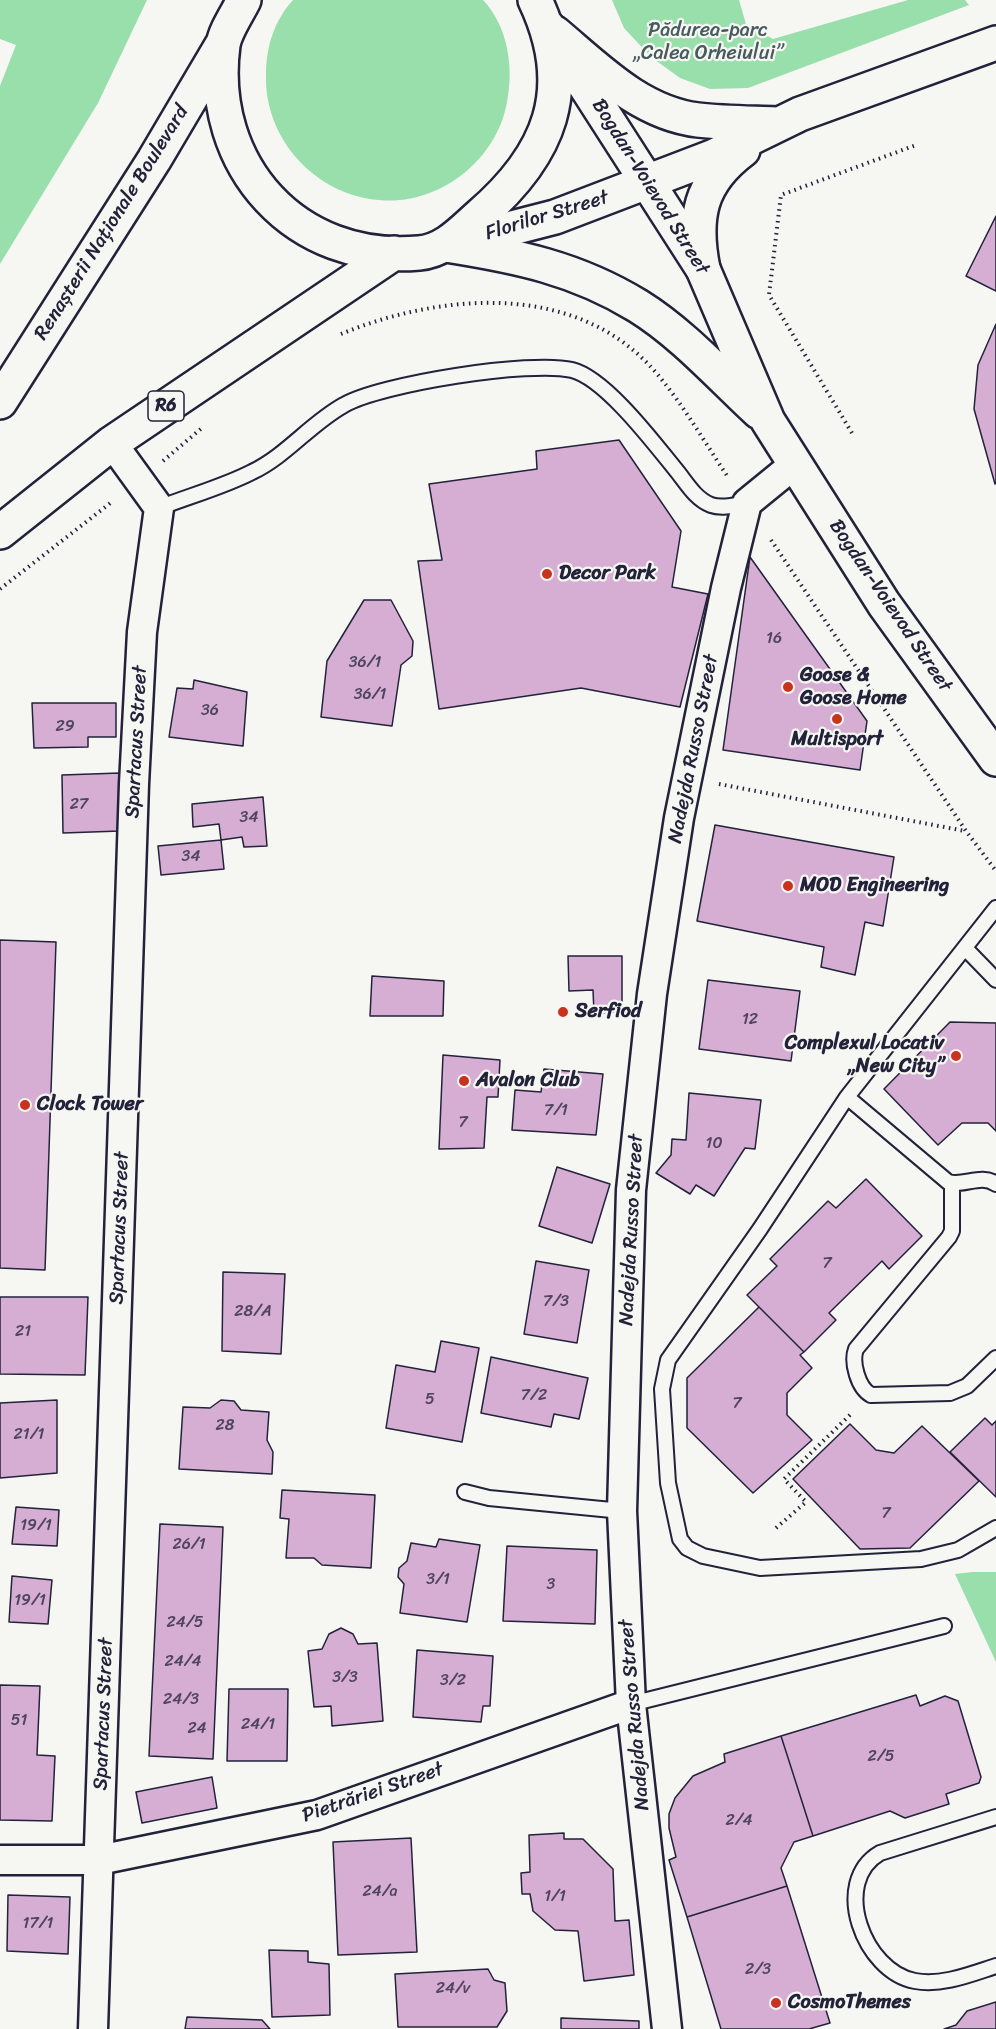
<!DOCTYPE html>
<meta charset="utf-8">
<style>
body{margin:0}
canvas{display:block;background:#f6f6f2}
</style>
<canvas width="996" height="2029"></canvas>
<script>
const g = document.querySelector('canvas').getContext('2d');
g.lineJoin = 'round';
function paint(path, color) { g.fillStyle = color; g.fill(path, 'evenodd'); }
function stroke(path, color, width, dash) { g.strokeStyle = color; g.lineWidth = width; g.lineCap = dash ? 'butt' : 'round'; g.setLineDash(dash || []); g.stroke(path); }
function drawText(font, color, halo, rows, align = 'center') {
  g.font = font + ' Sriracha,sans-serif'; g.lineWidth = 4.5; g.setLineDash([]); g.textBaseline = 'middle'; g.strokeStyle = halo; g.fillStyle = color; for (const [text, x, y, turn = 0] of rows) {
    g.save(); g.translate(x, y); g.rotate((+turn || 0) * Math.PI / 180); g.textAlign = isNaN(turn) ? turn : align; if (halo) g.strokeText(text, 0, 0); g.fillText(text, 0, 0); g.restore();
  }
}
paint(new Path2D(`
 M0,0H147L98,103L0,264V86L16,45L0,39Z
 M293,0H483C508,26 514,68 507,102C497,160 439,206 379,200C315,195 264,138 266,75C266,47 274,21 293,0Z
 M612,0H739L746,24L773,39L908,0H965L969,5L748,88L710,89L680,78L651,57L624,28Z
 M972,1572H996V1662L955,1574Z`), '#99dfac');
const building = new Path2D(`
 M996,216V291L966,276Z
 M996,324V483L995,484L974,409L978,365Z
 M619,440L681,531L672,587L708,594L680,707L581,688L439,709L418,561L442,560L429,484L537,469L536,451Z
 M750,557L867,721L860,770L723,750Z
 M364,600H391L413,641L412,656L401,665L392,726L321,717L327,661Z
 M194,680L247,692L243,746L169,737L177,688L193,689Z
 M32,703H116V737H88V747L34,748Z
 M120,773V831L63,833L62,775Z
 M263,797L267,846L244,847L242,837L221,840L219,824L193,827L192,804Z
 M715,825L894,857L883,926L865,922L855,975L821,967L824,947L697,921Z
 M221,840L224,869L161,875L158,846Z
 M0,940L56,942L45,1270L0,1268Z
 M568,956H622V1012L594,1013L593,990L569,991Z
 M372,976L444,981L443,1016H370Z
 M708,980L800,991L791,1061L699,1049Z
 M950,1022L996,1023V1131L988,1123H962L938,1145L884,1089Z
 M443,1055L500,1060L498,1097H487L484,1148L439,1149Z
 M544,1069L603,1074L596,1135L512,1130L515,1090L541,1092Z
 M689,1093L761,1100L755,1149L745,1148L714,1196L696,1185L690,1194L656,1173L671,1155L672,1139L686,1140Z
 M557,1167L610,1184L592,1243L539,1226Z
 M866,1179L922,1236L889,1269L882,1261L829,1313L836,1320L804,1352L747,1295L777,1266L770,1259L828,1201L836,1208Z
 M536,1261L589,1270L577,1343L524,1334Z
 M223,1272L285,1274L281,1354L222,1351Z
 M0,1297H88L85,1375L0,1374Z
 M759,1307L804,1352L800,1355L812,1368L787,1393V1415L812,1440L753,1493L687,1428V1378Z
 M441,1341L479,1348L462,1442L386,1428L396,1365L435,1372Z
 M491,1357L588,1378L579,1419L554,1414L551,1427L481,1413Z
 M57,1400V1473L0,1478V1403Z
 M221,1400L234,1401L241,1410L269,1412L267,1440L273,1452L272,1474L179,1469L183,1407L210,1408Z
 M985,1418L992,1425L996,1421V1497L950,1452Z
 M850,1424L876,1450L894,1453L922,1426L979,1481L910,1548L860,1549L793,1479Z
 M282,1490L375,1495L371,1568L322,1565L314,1558H286L289,1519L280,1518Z
 M16,1507L59,1510L57,1546L12,1544Z
 M160,1524L223,1527L213,1759L149,1756Z
 M439,1539L480,1545L467,1622L400,1613L404,1584L398,1577L399,1568L407,1561L411,1543L436,1547Z
 M507,1546L597,1550L595,1624L503,1621Z
 M12,1576L52,1580L48,1624L9,1622Z
 M341,1628L353,1634L358,1644L377,1643L383,1721L332,1726L331,1706L314,1707L308,1651L322,1649L329,1634Z
 M417,1650L493,1656L490,1706H483L481,1722L413,1717Z
 M0,1685L40,1686L37,1755L55,1756L52,1821L0,1820Z
 M229,1689H288L287,1761H227Z
 M916,1695L920,1706L945,1696L958,1701L981,1777L979,1783L946,1794L949,1804L905,1818L890,1811L813,1836L781,1736Z
 M781,1736L813,1836L794,1842L781,1868L787,1886L687,1917L669,1860L676,1857L669,1828V1814L675,1798L693,1776L725,1762L724,1754Z
 M212,1777L217,1808L142,1823L136,1792Z
 M564,1833V1839H583L613,1869L615,1921L629,1920L634,1975L584,1981L578,1931L555,1930L533,1911L530,1894H522L521,1873L530,1872L529,1835Z
 M411,1838L417,1952L338,1955L333,1842Z
 M787,1886L830,2023L809,2029H721L687,1917Z
 M8,1895L70,1897L68,1954L7,1951Z
 M269,1950L308,1951V1962L329,1964L330,2015L272,2017Z
 M488,1969L494,1980L505,1983L507,2011L497,2027H398L395,1974Z
 M996,2002V2029H944L956,2025L967,2011Z
 M187,2017L262,2020L270,2029H185Z
 M561,2018L639,2021V2029H561Z`);
paint(building, '#d6add3');
stroke(building, '#22223b', 1.5);
const lane = new Path2D(`
 M159,508C189,496 223,487 252,472C286,456 311,423 344,405C380,384 531,360 572,370C605,378 654,443 676,470C686,482 695,499 711,505C722,509 736,505 747,503
 M996,908L847,1097L760,1229L668,1360L662,1389L668,1483L680,1539L687,1548L703,1556L760,1568L921,1559L958,1550L996,1528
 M965,948L996,980
 M847,1097L948,1182C964,1187 981,1173 996,1184
 M952,1184V1231L949,1237L856,1349C851,1362 858,1388 871,1395L950,1393L967,1386L996,1358
 M465,1492L489,1498L622,1511
 M631,1704L944,1626
 M996,1817L880,1853C830,1882 864,1972 915,1981C942,1986 971,1974 996,1966`);
const street = new Path2D(`
 M0,1860H99L317,1815L631,1704
 M93,2029L134,784L142,632L159,508L112,443
 M667,2029L631,1704L622,1511L631,1190L652,994L679,818L726,588L747,503L796,463`);
const secondary = new Path2D(`
 M555,33C598,69 640,113 698,120C724,123 751,123 776,124
 M446,245L555,217L712,157L800,114L996,43
 M703,269C693,218 699,183 743,150`);
const primary = new Path2D(`
 M244,0C237,14 225,31 223,45C207,166 296,264 419,253C444,251 461,232 479,216C550,155 577,89 535,0
 M547,26L703,269L768,421L884,604L996,759
 M446,245C516,256 576,268 638,306C683,334 720,376 759,412
 M0,402L154,160L222,45
 M0,532L112,443L394,253`);
stroke(lane, '#22223b', 18);
stroke(street, '#22223b', 33);
stroke(secondary, '#22223b', 38);
stroke(primary, '#22223b', 38);
stroke(new Path2D(`
 M341,334C443,292 580,281 658,375C684,406 705,443 728,477
 M852,433L769,295L781,195L916,145
 M163,461L203,427
 M771,540L966,831L996,871
 M0,589L113,501
 M719,784L965,831
 M776,1528L806,1502L784,1479L853,1412`), '#22223b', 4, [1.5, 4.5]);
stroke(lane, '#f6f6f2', 14);
stroke(street, '#f6f6f2', 28);
stroke(secondary, '#f6f6f2', 33);
stroke(primary, '#f6f6f2', 33);
for (const [x, y, r, color] of [
 [547,574,6,"#c8321e"],
 [788,687,6,"#c8321e"],
 [837,719,6,"#c8321e"],
 [788,886,6,"#c8321e"],
 [563,1012,6,"#c8321e"],
 [956,1056,6,"#c8321e"],
 [464,1081,6,"#c8321e"],
 [25,1105,6,"#c8321e"],
 [776,2003,6,"#c8321e"]
]) { const dot = new Path2D(); dot.arc(x, y, r, 0, 2 * Math.PI); g.fillStyle = color; g.fill(dot); stroke(dot, '#f6f6f2', 2); }
drawText('16px', '#4f4561', null, [
 ["16",774,639],
 ["36/1",365,663],
 ["36/1",370,695],
 ["36",210,711],
 ["29",65,727],
 ["27",79,805],
 ["34",249,818],
 ["34",191,857],
 ["12",750,1020],
 ["7/1",556,1111],
 ["7",463,1123],
 ["10",714,1144],
 ["7",827,1264],
 ["7/3",556,1302],
 ["28/A",253,1312],
 ["21",23,1332],
 ["7/2",534,1396],
 ["5",430,1400],
 ["7",737,1404],
 ["28",225,1426],
 ["21/1",29,1435],
 ["7",886,1514],
 ["19/1",36,1526],
 ["26/1",189,1545],
 ["3/1",438,1580],
 ["3",551,1585],
 ["19/1",30,1601],
 ["24/5",185,1623],
 ["24/4",183,1662],
 ["3/3",345,1678],
 ["3/2",453,1681],
 ["24/3",181,1700],
 ["51",19,1721],
 ["24/1",258,1725],
 ["24",197,1729],
 ["2/5",881,1757],
 ["2/4",739,1821],
 ["24/a",380,1892],
 ["1/1",555,1897],
 ["17/1",38,1924],
 ["2/3",758,1970],
 ["24/v",453,1989]
]);
for (const [x, y, w] of [
 [166,406,36]
]) { const box = new Path2D(); box.roundRect(x - w / 2, y - 15, w, 30, 4.5); g.fillStyle = '#f6f6f2'; g.fill(box); stroke(box, '#22223b', 1.5); }
drawText('bold 18px', '#22223b', null, [
 ["R6",166,406]
]);
drawText('20px', '#465b5d', '#f6f6f2', [
 ["Pădurea-parc",708,31],
 ["„Calea Orheiului”",708,54]
]);
drawText('20px', '#22223b', '#f6f6f2', [
 ["Bogdan-Voievod Street",650,187,58],
 ["Florilor Street",547,216,-17],
 ["Renașterii Naționale Boulevard",112,223,-58],
 ["Bogdan-Voievod Street",890,606,56],
 ["Spartacus Street",137,742,-87],
 ["Nadejda Russo Street",694,749,-79],
 ["Spartacus Street",120,1228,-88],
 ["Nadejda Russo Street",632,1230,-87],
 ["Spartacus Street",104,1714,-88],
 ["Nadejda Russo Street",635,1715,-95],
 ["Pietrăriei Street",373,1793,-19]
]);
drawText('bold 20px', '#22223b', '#f6f6f2', [
 ["Decor Park",559,574],
 ["Goose &",800,676],
 ["Goose Home",800,699],
 ["Multisport",837,740,"center"],
 ["MOD Engineering",800,886],
 ["Serfiod",575,1012],
 ["Complexul Locativ",944,1044,"right"],
 ["„New City”",944,1067,"right"],
 ["Avalon Club",476,1081],
 ["Clock Tower",37,1105],
 ["CosmoThemes",788,2003]
], 'left');
</script>
